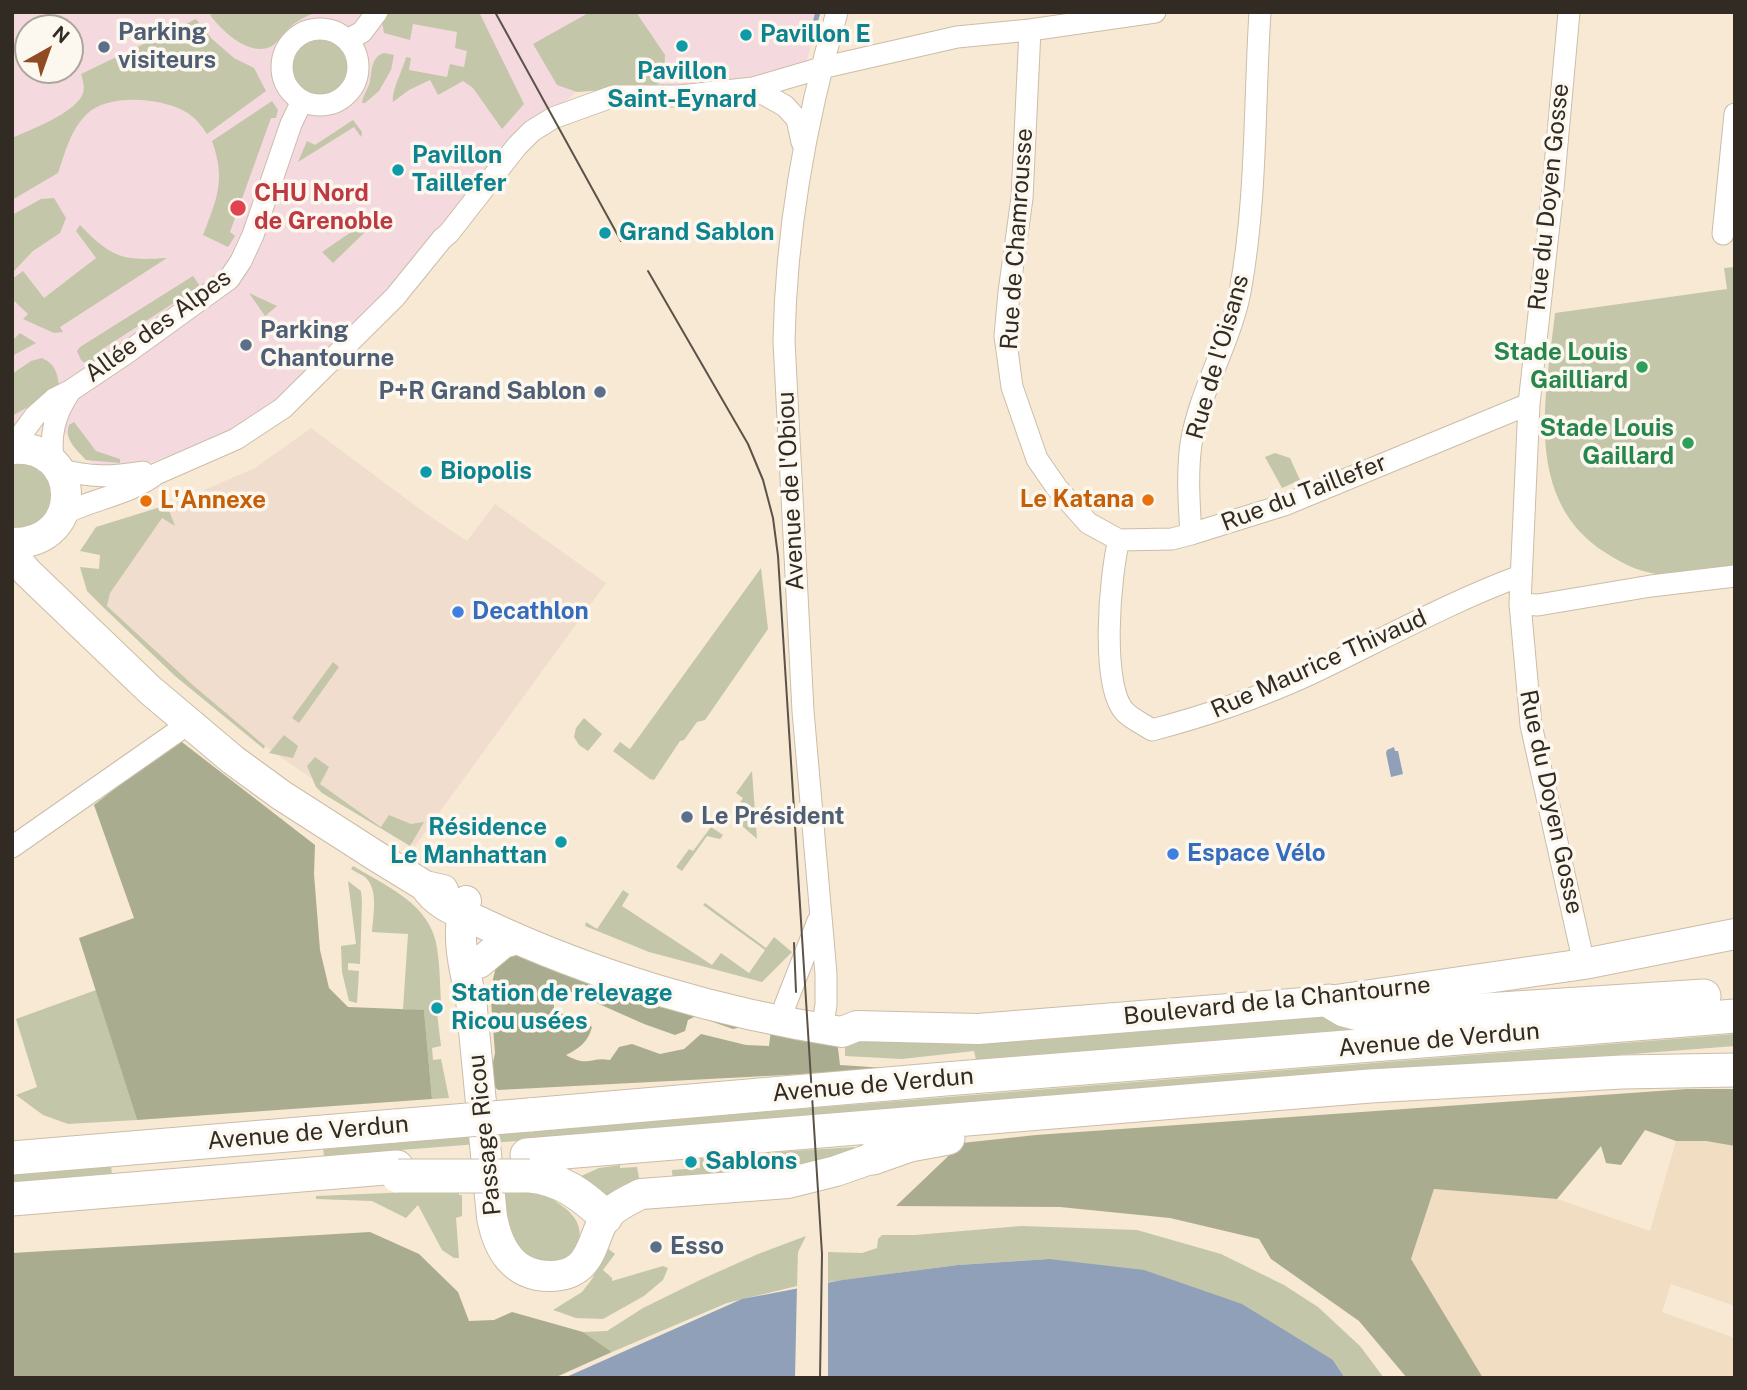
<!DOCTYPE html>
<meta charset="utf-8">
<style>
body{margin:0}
#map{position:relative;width:1747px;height:1390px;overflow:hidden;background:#f7e9d3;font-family:"Public Sans",sans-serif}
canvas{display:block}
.frame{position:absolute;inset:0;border:14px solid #312b23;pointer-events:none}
.north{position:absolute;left:14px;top:14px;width:70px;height:70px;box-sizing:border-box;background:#fdf8ef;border:2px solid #aba69d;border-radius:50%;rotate:40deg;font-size:19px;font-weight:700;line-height:28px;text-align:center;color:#312b23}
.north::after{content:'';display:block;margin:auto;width:24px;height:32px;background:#914b22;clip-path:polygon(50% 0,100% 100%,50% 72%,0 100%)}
</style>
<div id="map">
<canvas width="1747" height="1390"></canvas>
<div class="frame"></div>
<div class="north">N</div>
</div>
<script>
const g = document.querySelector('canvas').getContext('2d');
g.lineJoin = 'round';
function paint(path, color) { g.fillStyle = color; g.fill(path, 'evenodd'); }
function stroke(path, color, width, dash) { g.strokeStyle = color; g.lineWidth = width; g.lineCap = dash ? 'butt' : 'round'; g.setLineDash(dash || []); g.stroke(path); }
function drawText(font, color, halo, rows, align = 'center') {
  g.font = font + ' "Public Sans",sans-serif'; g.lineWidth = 7; g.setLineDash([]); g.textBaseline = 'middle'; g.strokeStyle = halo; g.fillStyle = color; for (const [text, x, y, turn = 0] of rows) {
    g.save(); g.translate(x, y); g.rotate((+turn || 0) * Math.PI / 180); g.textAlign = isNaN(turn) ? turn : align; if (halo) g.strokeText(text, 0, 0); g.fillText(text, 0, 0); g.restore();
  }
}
paint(new Path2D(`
 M311,428L428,515L467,541L495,504L606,583L415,846L382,827L265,746L217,707L107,606L110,593L99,569L102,527L174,503L255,468Z`), '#f1ddce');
paint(new Path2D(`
 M1676,1141H1706L1735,1146V1306L1671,1284L1662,1312L1735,1338V1378H1483L1411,1259L1434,1189L1557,1199L1650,1231Z`), '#f1dec2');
paint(new Path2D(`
 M12,12H819L806,64L733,86H654L576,92L502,158L320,375L220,437L132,469H100L83,456L76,444L62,430L46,423L18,432L12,430ZM28,28H70V70H28Z`), '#f4d9de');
paint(new Path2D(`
 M217,12H317C306,16 296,21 288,29C283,34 278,42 272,46C250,58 222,31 210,15Z
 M389,12H479L524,104L502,129L473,88L463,81L438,95L430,80L409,90L393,102C391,91 403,70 406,57L411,58L409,70L447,77L450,64L464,67L467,51L455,48L457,32L413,24L410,40L384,33L382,22Z
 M590,12H636L665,55L664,79L655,86L577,92L557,85L533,44Z
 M196,19L212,39L234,58L254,68L266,91L207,134C201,125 194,116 184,111C160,98 107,93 86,115C70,131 65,153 58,173L12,200V138C32,129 65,117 79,100C86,93 84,83 81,74Z
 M292 67a28 28 0 1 1 56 0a28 28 0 1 1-56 0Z
 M384,53L394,55L391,70L379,91L365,103H362C363,96 366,92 369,85C373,73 369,58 384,53Z
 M272,101L278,110L276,118H271L230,232L235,236L228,247L203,235C217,199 226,180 212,141Z
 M353,120L362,132L361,137L354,127L298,162L307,141L315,145Z
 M54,198L66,218L60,233L33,251L12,273V215L41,199Z
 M80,225C112,258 122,261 167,258L60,327L63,332L54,333L23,319L28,314L12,299V279L23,271L44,298L96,258L76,231Z
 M360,226L365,232L333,263L322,252Z
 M1735,267V565C1713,568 1688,575 1666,575C1644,574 1624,565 1606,553C1522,500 1546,396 1555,313L1727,289L1724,268Z
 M193,276L200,286L101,350L104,357L89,366L81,360L77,351L80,347Z
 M249,293L277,306L265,316Z
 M20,333L36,343L12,356V341Z
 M42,358C55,364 57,372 59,385L46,397L12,416V374L31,361Z
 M74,422L96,451L120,459V463L86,460C77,450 64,440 69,425Z
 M1275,453L1290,458L1300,480L1282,488L1265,457Z
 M12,462L42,468L56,498L39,526L12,530Z
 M167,505L175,526L162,518L110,593L107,606L194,686L265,746L264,749L175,676L104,608L87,591L80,567L99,569L100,555L80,551L96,527Z
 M761,568L768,629L705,720L697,722L684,740L680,741L654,780L650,779L613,751L620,742L630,749Z
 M333,662L339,667L299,723L292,718Z
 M584,718L602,734L588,751L579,745L574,737L576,728Z
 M284,735L298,746L293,758L269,753Z
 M315,757L329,767L320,784L381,827L389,815L411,824L424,822L410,846L322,793L316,787L307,766Z
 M752,771L757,839L741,825L747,816L736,808L743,798L736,793Z
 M711,827L723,835L720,839L707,836L682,871L676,867L689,849L693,851Z
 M353,866C386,886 431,904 437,948C440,966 440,985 441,1003L434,1004V1012L437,1013L441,1046L432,1048L433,1060L441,1059L449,1098L432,1099L424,1011L403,1009L408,934L372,932C373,916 379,889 365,877C361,874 355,872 351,869Z
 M348,881L361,891L362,901L360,964L348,963V970L359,971L357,1003L349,1001L342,972L341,946L356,944Z
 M623,890L629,894L622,906L712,965L721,953L749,973L765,950L703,905L705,903L766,948L774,937L792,952L762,982L649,952L585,926L586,922L597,929Z
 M96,990L137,1120L68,1124L43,1115L16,1095L37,1087L16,1019Z
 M1320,1012L1362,1029L976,1060L974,1051L902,1059L845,1056V1036Z
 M1735,1034V1046L324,1156L323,1147Z
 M854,1147L855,1153L802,1172L673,1184L672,1170L700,1168V1157Z
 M111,1165L112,1175L12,1184V1173Z
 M620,1165V1168L637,1167L641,1188L606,1199L579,1177L599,1168Z
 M495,1186C511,1188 529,1190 544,1194C550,1197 556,1202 562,1206C610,1239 549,1291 513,1248C504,1237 499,1201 495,1186Z
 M459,1190V1195H462V1216L456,1218L459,1258H454L442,1250L418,1205L406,1218L372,1201L316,1199V1196Z
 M1021,1226L1137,1230L1221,1254L1284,1285L1318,1307L1360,1346L1384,1378H1345L1333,1360L1049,1259L958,1265L828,1282V1252L862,1253L877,1248L878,1239L882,1235H915Z
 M806,1236L798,1252L797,1286L727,1303L612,1352L583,1332L607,1331L643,1308L700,1280L758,1254Z
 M606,1247L615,1254L603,1270L612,1278V1281L663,1266L668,1268L663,1280L644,1296L603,1319L576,1318L553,1310L582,1292L592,1279Z`), '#c4c6a9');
paint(new Path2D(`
 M178,739L315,845L314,874L320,950L329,988L348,1007L424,1010L432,1099L137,1120L79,938L134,918L94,805Z
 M510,952L742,1027L733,1029L696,1016L688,1020L685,1031L675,1035L644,1024L572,992L561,993L554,1001V1009C567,1018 580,1017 592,1027C588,1042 580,1048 566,1055C588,1068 592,1056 610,1060L619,1047L632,1044L660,1054L684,1049L701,1034L746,1045L769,1046L772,1022L837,1040L840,1065L900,1069L498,1090L489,1082L495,1053L491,1001L493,979L497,963Z
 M1687,1089H1735V1146L1706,1141H1676L1645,1130L1621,1165L1606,1163L1601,1146L1557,1199L1434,1189L1411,1259L1483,1378H1407L1359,1321L1271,1259L1259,1239L1170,1218L1060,1207L896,1206L962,1143L1036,1135Z
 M370,1232L419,1254L458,1292L469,1321L494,1320L512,1312L583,1332L612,1352L554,1378H12V1253Z`), '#aaac8f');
paint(new Path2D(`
 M1394,747L1395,751H1398L1403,774L1391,777L1386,753L1387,750Z
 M1049,1259L1144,1270L1242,1304L1333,1360L1345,1378H564L742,1299L842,1280L958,1265Z`), '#90a0b9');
paint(new Path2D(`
 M828,1279V1378H795L797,1285Z`), '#f7e9d3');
stroke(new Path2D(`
 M816,19L818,12`), '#90a0b9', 5);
const street = new Path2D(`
 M1569,12L1553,188L1529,404L1520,604L1531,725L1584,964
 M282 67a38 38 0 1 1 76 0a38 38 0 1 1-76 0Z
 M1030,30L1022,198L1009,292L1005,336L1012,387L1037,459L1057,488L1088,523L1119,540L1172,539L1191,534L1284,505L1529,404
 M347,40L362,32L377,12
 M753,88L785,106L797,119L802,142
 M1723,234L1735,114
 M12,447L35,416L54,399L70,391L128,352L229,279L241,261L253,235L291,124L302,101
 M53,462C50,434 54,416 69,393
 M59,469C91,478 111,477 143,472
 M63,514C91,500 133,493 156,474L236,439L283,408L395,297L442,239L449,233L517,146L532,131L553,118L614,96H680L753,88L821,68L957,37L1030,30L1155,12
 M1191,534C1189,504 1187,473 1191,444C1199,392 1230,343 1240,292C1257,199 1254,106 1260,12
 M1119,540C1110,573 1100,687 1125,712C1132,719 1143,724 1152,730C1205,716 1258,698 1308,675C1378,642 1447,603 1520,576
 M1520,604L1538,605L1651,586L1735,576
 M12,847L188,724
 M782,1021L784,1008L818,921
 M822,1029L826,1005V974L803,711L784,341C786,229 806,119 837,12`);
const secondary = new Path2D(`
 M12,449C81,442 87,544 12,543
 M12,554L27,572L150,690L233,760L281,795L376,856L425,886L443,890
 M425,886C437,906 461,913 482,923C594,976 719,1013 842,1032L857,1026L978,1029L1329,1001L1584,964L1735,934
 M466,901C455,931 464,968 471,999L492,1217C498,1250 514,1276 550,1276C560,1276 572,1273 580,1266C594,1253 595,1233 605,1218C613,1207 629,1200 641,1194L788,1183L836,1171L873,1158
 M479,963L503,943L517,939`);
const primary = new Path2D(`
 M1329,1001L1344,1010L1359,1014H1422L1704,996
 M529,1115L945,1079L1735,1016
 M527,1155L1370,1086L1622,1072L1735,1070
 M12,1158L395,1126
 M873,1158L910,1145L948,1138
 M530,1176C562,1179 583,1196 606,1217
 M12,1199L397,1167`);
stroke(street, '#cbbda8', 23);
stroke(secondary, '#cbbda8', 32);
stroke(primary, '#cbbda8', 35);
stroke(street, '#fff', 21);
stroke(secondary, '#fff', 30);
stroke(primary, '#fff', 33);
stroke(new Path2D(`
 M495,12L621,241
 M648,271L748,444L763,480L773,518L778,556L822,1254L820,1378
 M794,943L796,992`), '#5b5348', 2);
const primaryBridge = new Path2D(`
 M395,1126L529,1115
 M398,1176H530`);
stroke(primaryBridge, '#cbbda8', 35, []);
stroke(primaryBridge, '#fff', 33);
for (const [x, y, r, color] of [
 [746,35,7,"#0f9aa8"],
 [682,46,7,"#0f9aa8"],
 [104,47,7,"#5c6f8a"],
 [398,170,7,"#0f9aa8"],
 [238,208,9,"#e0444e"],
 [605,233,7,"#0f9aa8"],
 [246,345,7,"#5c6f8a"],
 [1642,367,7,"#2e9e5b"],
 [600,392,7,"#5c6f8a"],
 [1688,443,7,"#2e9e5b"],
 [426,472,7,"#0f9aa8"],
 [1148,500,7,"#e8710a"],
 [146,501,7,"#e8710a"],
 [458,612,7,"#3f7fe0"],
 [687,817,7,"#5c6f8a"],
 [561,842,7,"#0f9aa8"],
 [1173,854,7,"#3f7fe0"],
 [437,1008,7,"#0f9aa8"],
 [691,1162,7,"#0f9aa8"],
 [656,1247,7,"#5c6f8a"]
]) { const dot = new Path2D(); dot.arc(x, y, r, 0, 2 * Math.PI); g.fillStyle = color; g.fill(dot); stroke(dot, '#fdf8ef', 2.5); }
drawText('bold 24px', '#4e5e75', '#fdf8ef', [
 ["Parking",118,33],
 ["visiteurs",118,61],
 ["Parking",260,331],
 ["Chantourne",260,359],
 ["P+R Grand Sablon",586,392,"right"],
 ["Le Président",701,817],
 ["Esso",670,1247]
], 'left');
drawText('bold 24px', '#0d838f', '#fdf8ef', [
 ["Pavillon E",760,35],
 ["Pavillon",682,72,"center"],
 ["Saint-Eynard",682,100,"center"],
 ["Pavillon",412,156],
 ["Taillefer",412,184],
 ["Grand Sablon",619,233],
 ["Biopolis",440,472],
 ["Résidence",547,828,"right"],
 ["Le Manhattan",547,856,"right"],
 ["Station de relevage",451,994],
 ["Ricou usées",451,1022],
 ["Sablons",705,1162]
], 'left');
drawText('bold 24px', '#be3a42', '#fdf8ef', [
 ["CHU Nord",254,194],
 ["de Grenoble",254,222]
], 'left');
drawText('24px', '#312b23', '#fdf8ef', [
 ["Rue du Doyen Gosse",1549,197,-84],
 ["Rue de Chamrousse",1017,239,-86],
 ["Allée des Alpes",158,326,-36],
 ["Rue de l'Oisans",1218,357,-74],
 ["Avenue de l'Obiou",791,491,-93],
 ["Rue du Taillefer",1304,493,-21],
 ["Rue Maurice Thivaud",1319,664,-24],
 ["Rue du Doyen Gosse",1551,802,78],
 ["Boulevard de la Chantourne",1277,1001,-6],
 ["Avenue de Verdun",1439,1040,-5],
 ["Avenue de Verdun",873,1085,-5],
 ["Avenue de Verdun",308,1133,-5],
 ["Passage Ricou",485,1135,-96]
]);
drawText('bold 24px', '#27864d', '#fdf8ef', [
 ["Stade Louis",1628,353],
 ["Gailliard",1628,381],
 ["Stade Louis",1674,429],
 ["Gaillard",1674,457]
], 'right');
drawText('bold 24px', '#c56008', '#fdf8ef', [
 ["Le Katana",1134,500],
 ["L'Annexe",160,501,"left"]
], 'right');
drawText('bold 24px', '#366cbe', '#fdf8ef', [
 ["Decathlon",472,612],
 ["Espace Vélo",1187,854]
], 'left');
</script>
